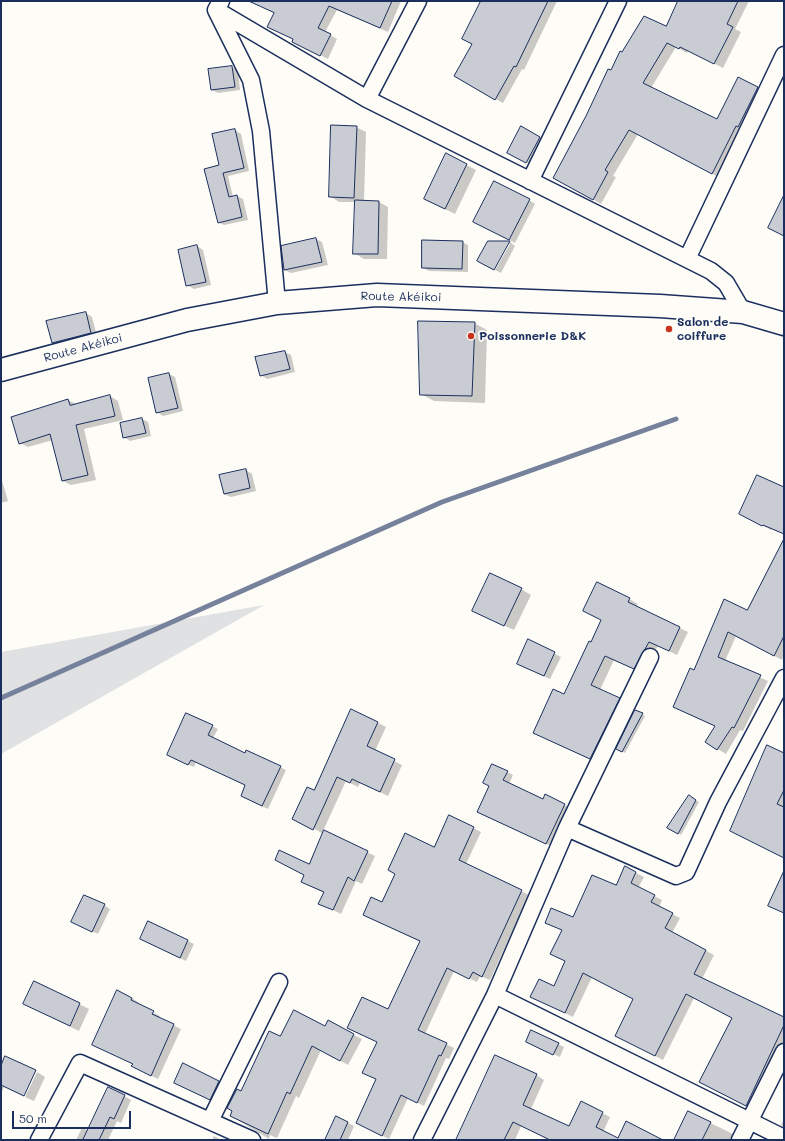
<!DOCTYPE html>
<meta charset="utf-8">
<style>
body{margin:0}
#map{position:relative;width:785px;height:1141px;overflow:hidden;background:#fdfcf7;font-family:Mali,sans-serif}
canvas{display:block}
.frame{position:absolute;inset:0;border:2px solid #1b2f5e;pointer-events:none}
.scale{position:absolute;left:12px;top:1111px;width:119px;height:18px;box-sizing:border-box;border:2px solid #1b2f5e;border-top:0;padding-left:5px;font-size:12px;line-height:14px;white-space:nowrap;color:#1b2f5e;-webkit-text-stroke:3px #fdfcf7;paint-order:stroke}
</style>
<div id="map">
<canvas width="785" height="1141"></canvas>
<div class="frame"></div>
<div class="scale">50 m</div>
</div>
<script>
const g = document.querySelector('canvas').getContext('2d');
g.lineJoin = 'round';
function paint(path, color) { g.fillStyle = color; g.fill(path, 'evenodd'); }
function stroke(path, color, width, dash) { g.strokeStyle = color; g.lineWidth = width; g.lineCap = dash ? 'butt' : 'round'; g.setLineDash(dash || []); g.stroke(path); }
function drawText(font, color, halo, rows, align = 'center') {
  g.font = font + ' Mali,sans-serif'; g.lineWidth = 3.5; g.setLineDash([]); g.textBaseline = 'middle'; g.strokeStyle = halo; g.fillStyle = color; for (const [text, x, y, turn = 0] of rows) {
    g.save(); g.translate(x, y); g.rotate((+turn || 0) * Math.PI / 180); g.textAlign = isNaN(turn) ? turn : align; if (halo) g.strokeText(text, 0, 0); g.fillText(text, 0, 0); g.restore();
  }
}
paint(new Path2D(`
 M264,605L1,754V652Z`), '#e0e1e3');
paint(new Path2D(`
 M250,1H401L388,32L337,10L325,32L337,39L328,59L300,45L275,13Z
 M489,1H557L524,70L522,69L503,103L455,76L473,44Z
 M679,1H749L735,29L741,32L723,68L688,50L687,53L676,47L651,88L717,120L739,78L766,93L720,178L638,134L613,176L616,177L601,204L554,177L622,53L666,27Z
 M232,67L238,70L240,90L218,93L212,90Z
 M356,127L366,132L364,201L379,202L388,207L387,259H364L354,253L356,202H339L330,196Z
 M522,127L546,141L533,166L508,152Z
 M235,130L241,134L249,171L228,176L233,197L237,196L243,199L248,220L224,225L218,222L221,165Z
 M447,155L476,170L455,214L434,204Z
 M529,200L535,204L515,243L480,225Z
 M316,239L322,242L328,265L291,273L284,270Z
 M462,242L468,245V272L429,271L423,268Z
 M488,242H510L515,246L501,273L495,270L510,244Z
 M197,246L203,250L211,285L194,289L187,285Z
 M86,313L92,317L97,336L59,346L52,343Z
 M474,323L487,330L485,403L434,401L421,394Z
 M285,352L291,355L295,372L267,379L261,375L257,358Z
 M169,374L175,377L183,411L163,416L157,412L149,379Z
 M110,396L118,401L123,420L84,429L96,480L71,485L63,481L53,440L28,447L20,443L68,400L76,404Z
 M142,419L148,422L151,436L130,441L124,437Z
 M246,470L252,474L256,491L231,497L224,494Z
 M1,477L8,501L1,503Z
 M784,487V534L771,529V530L748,518Z
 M784,541V655L782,660L736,636L725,661L768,681L743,731L740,730L726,754L706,742L716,727L682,711L694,671L725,600L748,611Z
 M521,589L531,595L514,630L483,616Z
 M629,599L638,604L636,607L688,632L677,655L658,646L642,673L614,660L600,690L627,704L599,763L542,737L602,620L584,611Z
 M529,641L561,657L550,679L524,667Z
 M351,710L386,727L375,751L402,765L388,796L360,783L358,787L346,781L323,831L375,856L362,884L356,881L341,914L319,903L324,893L310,886L305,875L276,860L309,865L323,834L310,826L314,791Z
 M635,711L645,716L625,753L617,749Z
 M212,726L218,729L213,738L246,754L247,751L286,770L268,809L247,799V786L196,762L194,767L173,758Z
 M784,754V857L739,835Z
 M507,772L513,775L509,784L543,800L545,796L571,808L553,847L484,815Z
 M689,797L699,802L681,835L668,827Z
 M473,828L481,832L466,864L529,895L490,980L480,976L477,982L454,971L425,1034L454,1048L449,1059L446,1058L424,1106L408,1098L389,1139L357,1123L377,1079L378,1042L356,1032L389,1010L421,942L372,919L383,903L434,848Z
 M636,873L644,877L638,888L662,900L659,907L680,918L672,933L714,955L702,979L784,1019V1047L755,1109L709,1086L733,1018L694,998L663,1060L624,1040L634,999L592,977L573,1017L532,997L554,987L566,961L563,931L546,922L573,918Z
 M104,905L110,909L98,934L78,925Z
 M149,922L194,944L186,961L147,942Z
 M35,982L89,1009L79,1031L24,1004Z
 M132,998L139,1003L138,1005L160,1016L159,1018L181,1029L158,1079L140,1070L134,1064L93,1044Z
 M325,1028L354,1035L362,1039L348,1065L321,1050L299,1098L296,1096L277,1138L270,1135L269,1139L231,1116L242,1092L281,1037Z
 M527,1042L558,1044L564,1047L560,1057Z
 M1,1063L35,1071L23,1096L4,1087L1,1094Z
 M183,1065L225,1085L216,1103L181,1086Z
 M37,1072L45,1077L34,1101L25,1097Z
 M536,1075L544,1080L531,1109L570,1128L602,1113L610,1117L603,1132L618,1139L661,1140H551L521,1126L515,1140H457Z
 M124,1096L131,1100L121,1123L117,1121L108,1140H76L82,1128L89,1131Z
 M688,1112L735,1135L733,1140H675Z
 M337,1117L354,1126L348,1140H332Z
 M784,1119V1127L781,1125Z
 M214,1136L221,1140H212Z`), '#0003');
stroke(new Path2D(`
 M1,698L442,502L676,419`), '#76819c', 5);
const building = new Path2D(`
 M249,1H392L380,28L329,6L318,28L331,34L320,56L292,42L293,39L267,27L274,13Z
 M481,1H548L516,67L514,66L495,100L454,76L472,44L462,39Z
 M678,1H738L727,24L733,27L714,64L680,47L679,49L667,43L643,83L717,119L738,77L758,87L738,127L736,126L712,174L629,130L605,170L608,172L593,200L553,178L586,116L608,69L611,70L620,51L622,52L644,16L666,26Z
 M232,66L235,87L211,90L208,69Z
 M331,125L357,126L354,198L329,197Z
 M521,126L540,137L526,163L507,153Z
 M235,129L244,168L223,173L229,197L237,195L242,217L218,223L204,169L219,165L212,134Z
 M446,153L467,164L445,209L424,199Z
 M494,181L530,199L509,240L473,222Z
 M784,195V236L768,228Z
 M355,200L379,201L378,254H353Z
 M316,238L322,262L284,270L281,246Z
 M422,240L463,241L462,269L422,268Z
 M488,241H510L494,270L477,261Z
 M197,245L206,282L186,286L178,250Z
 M86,312L91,333L52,343L46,321Z
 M418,321L475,322L472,396L420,395Z
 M285,351L290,369L260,376L255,357Z
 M169,373L178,408L156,413L148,378Z
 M110,395L115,416L76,425L88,475L62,481L50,434L19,444L11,417L68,399L70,405Z
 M142,418L146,433L123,438L120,423Z
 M246,469L250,488L224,494L219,475Z
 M757,475L784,487V534L763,525L762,526L739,514Z
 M784,539V636L774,656L728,632L718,657L761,675L734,728L732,727L717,750L705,742L715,726L673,707L690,668L694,670L724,599L747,610Z
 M490,573L522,588L504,626L472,611Z
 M597,582L630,598L628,602L680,627L669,651L649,642L634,669L605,656L591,685L620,698L590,759L533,733L553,689L564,694L589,641L591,642L601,620L583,611Z
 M528,639L555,652L544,676L517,664Z
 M351,709L378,722L367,746L395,759L380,792L352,779L350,783L337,777L313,830L292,819L307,787L314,790Z
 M635,710L643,713L622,752L616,749Z
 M186,713L213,725L208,735L245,753L246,750L281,766L262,806L241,796L245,785L191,760L188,765L167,755Z
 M767,745L784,753V790L777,804L784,807V858L730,831Z
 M492,764L508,771L503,780L543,799L545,794L565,804L546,844L477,812L489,786L483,783Z
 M689,795L696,800L678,834L667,828Z
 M449,815L474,827L459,860L522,890L482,977L473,972L469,979L447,968L418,1030L447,1043L441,1056L439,1055L417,1103L401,1095L382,1136L356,1123L376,1079L362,1073L377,1042L347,1028L362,997L388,1009L420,941L363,915L371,897L382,902L395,874L388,870L405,833L434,847Z
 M324,830L368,851L354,881L348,877L333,910L318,904L324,892L301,882L304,875L275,860L279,850L309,864Z
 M625,866L636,872L631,883L655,895L651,902L673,913L665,928L706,950L694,974L784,1017V1025L746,1106L699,1082L732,1018L686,994L655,1056L615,1036L633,999L583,973L565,1013L530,997L539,979L554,986L565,961L550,954L562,930L545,923L551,908L573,917L592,875L616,885Z
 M784,871V913L768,906Z
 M84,895L105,904L92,932L71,922Z
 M148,921L188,940L180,958L140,939Z
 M34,981L80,1003L70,1026L23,1004Z
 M117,990L132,998L131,1000L154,1011L152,1014L174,1024L151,1076L131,1066L133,1064L92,1045Z
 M294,1010L325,1026L328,1020L354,1034L340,1061L312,1046L290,1094L287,1092L268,1134L230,1116L232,1111L227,1108L237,1089L241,1091L269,1031L280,1036Z
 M531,1030L559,1043L553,1055L526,1042Z
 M495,1055L537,1074L523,1105L569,1126L581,1101L603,1112L596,1127L618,1138L626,1121L663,1140H550L513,1122L504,1140H456Z
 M5,1056L36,1070L24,1096L1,1085V1066Z
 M183,1063L219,1081L210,1100L174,1083Z
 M108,1087L125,1095L114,1119L110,1117L99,1140H83Z
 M688,1111L711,1122L702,1140H674Z
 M336,1116L348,1122L340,1140H325Z`);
paint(building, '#c9ccd3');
stroke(building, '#1b2f5e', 1);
const street = new Path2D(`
 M221,1L216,10L367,99L687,259
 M216,10L251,80L261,131L277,303
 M367,99L418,1
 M530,181L618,1
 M743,312L726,283L711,271L687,259L784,55
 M567,828L676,876L686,872L718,802L784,678
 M495,995L784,1138
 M210,1121L279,982
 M39,1140L80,1063L252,1140
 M422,1140L495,995L567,828L650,657
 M740,1140L784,1052`);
const secondary = new Path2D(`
 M1,370L187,320L277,303L377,295L660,306L743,312L784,324`);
stroke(street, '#1b2f5e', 19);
stroke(secondary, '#1b2f5e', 25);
stroke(street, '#fdfcf7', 16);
stroke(secondary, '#fdfcf7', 22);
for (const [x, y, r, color] of [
 [669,329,4,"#c8321e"],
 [471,336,4,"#c8321e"]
]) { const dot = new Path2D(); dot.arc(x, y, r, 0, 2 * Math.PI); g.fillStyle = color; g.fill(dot); stroke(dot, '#fdfcf7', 1.5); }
drawText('12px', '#1b2f5e', '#fdfcf7', [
 ["Route Akéikoi",401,297,1],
 ["Route Akéikoi",83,348,-15]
]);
drawText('bold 12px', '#1b2f5e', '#fdfcf7', [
 ["Salon de",677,322],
 ["coiffure",677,336],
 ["Poissonnerie D&K",479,336]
], 'left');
</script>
